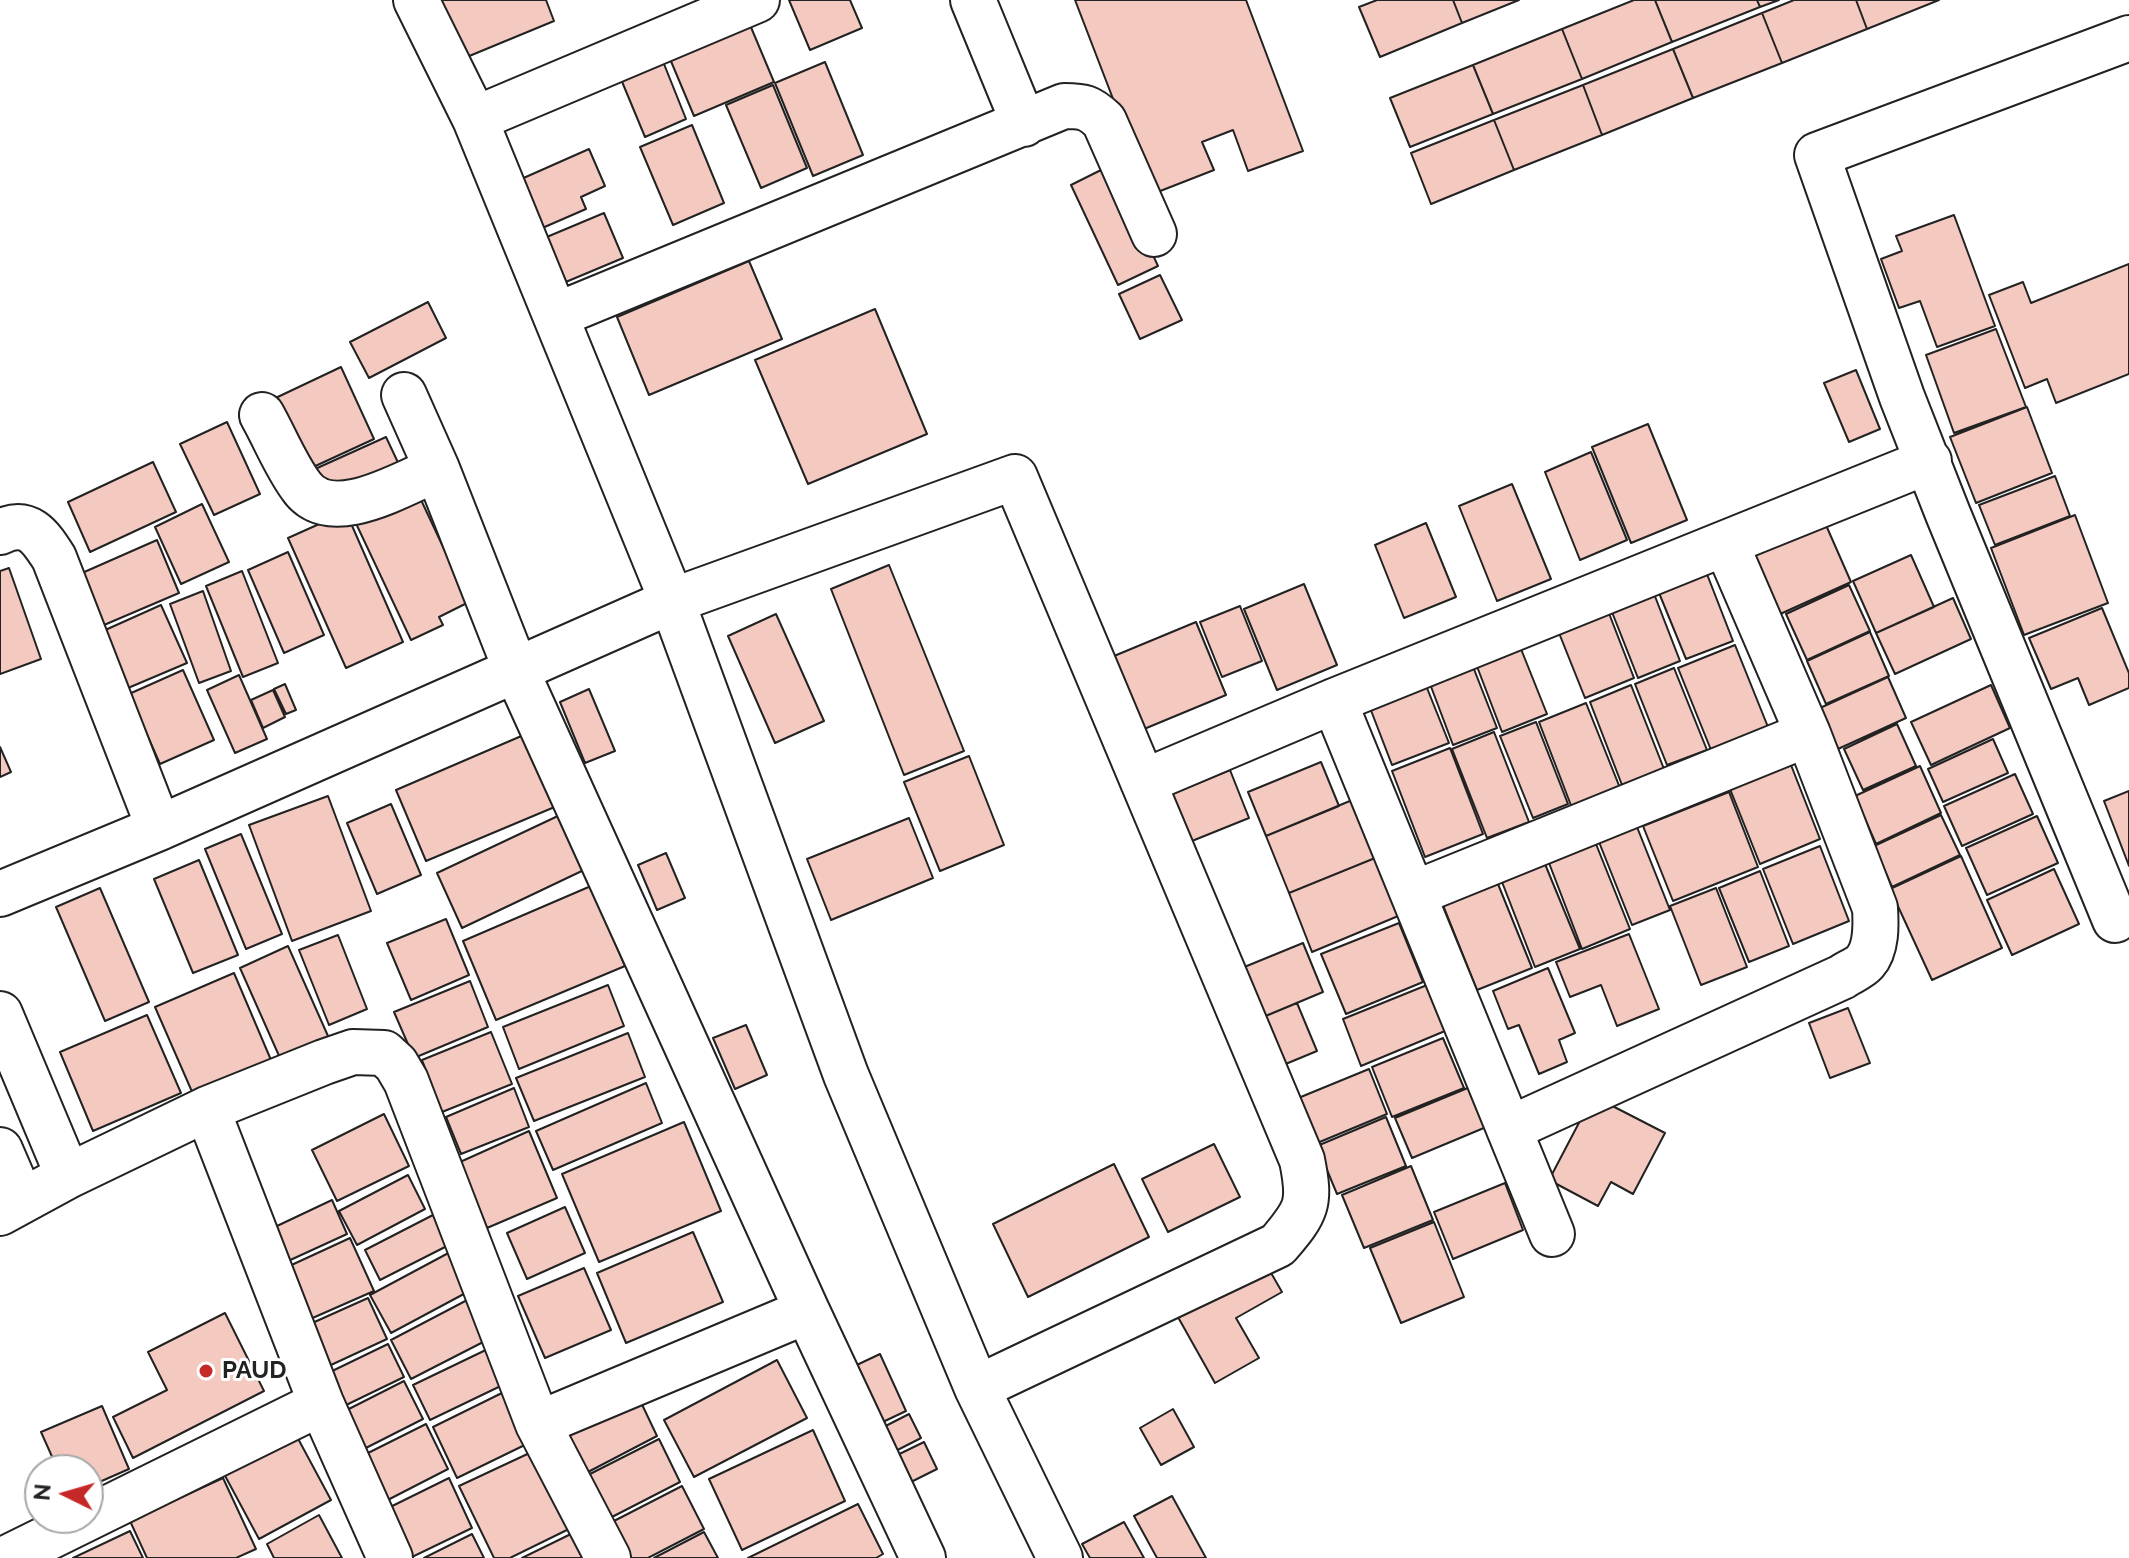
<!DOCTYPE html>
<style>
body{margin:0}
#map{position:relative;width:2129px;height:1558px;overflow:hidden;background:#fff;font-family:Raleway,sans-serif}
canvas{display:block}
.north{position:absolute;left:24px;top:1454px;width:80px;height:80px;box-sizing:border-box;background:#fff;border:2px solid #a7a7a7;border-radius:50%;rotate:275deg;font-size:22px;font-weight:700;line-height:32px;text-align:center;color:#222}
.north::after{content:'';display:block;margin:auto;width:28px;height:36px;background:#c62828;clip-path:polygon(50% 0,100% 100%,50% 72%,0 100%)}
</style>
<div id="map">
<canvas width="2129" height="1558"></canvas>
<div class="north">N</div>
</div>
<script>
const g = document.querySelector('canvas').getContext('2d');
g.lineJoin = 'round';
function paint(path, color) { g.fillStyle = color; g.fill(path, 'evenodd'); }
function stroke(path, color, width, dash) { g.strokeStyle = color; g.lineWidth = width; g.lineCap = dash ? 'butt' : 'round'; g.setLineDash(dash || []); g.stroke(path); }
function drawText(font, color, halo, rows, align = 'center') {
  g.font = font + ' Raleway,sans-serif'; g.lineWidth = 6; g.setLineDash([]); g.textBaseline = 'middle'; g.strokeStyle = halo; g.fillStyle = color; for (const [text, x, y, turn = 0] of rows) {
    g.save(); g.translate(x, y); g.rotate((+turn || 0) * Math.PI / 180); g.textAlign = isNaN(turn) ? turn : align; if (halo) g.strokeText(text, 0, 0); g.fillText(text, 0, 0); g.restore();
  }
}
const building = new Path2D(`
 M438,0H546L554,21L462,59Z
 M789,0H850L862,28L810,50Z
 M1075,0H1246L1303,151L1248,171L1233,130L1202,142L1214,170L1150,195Z
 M1377,0H1453L1462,23L1380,57L1359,7Z
 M1453,0H1519L1462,23Z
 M1634,0H1655L1672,42L1582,79L1562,29Z
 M1655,0H1757L1760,7L1672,42Z
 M1757,0H1779L1760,7Z
 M1794,0H1856L1867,29L1782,63L1762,13Z
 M1856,0H1939L1867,29Z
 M745,13L774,82L694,116L665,47Z
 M1762,13L1782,63L1693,98L1673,49Z
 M1562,29L1582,79L1493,114L1473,65Z
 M1673,49L1693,98L1602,135L1583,85Z
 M660,54L686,119L645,137L618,72Z
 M825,62L863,155L813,176L775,83Z
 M1473,65L1493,114L1410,147L1390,98Z
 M773,85L807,168L761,188L726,105Z
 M1583,85L1602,135L1514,170L1494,120Z
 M1494,120L1514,170L1431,204L1411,153Z
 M692,125L724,203L673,225L640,147Z
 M589,149L605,186L581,197L586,209L540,229L519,180Z
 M1111,165L1158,266L1118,285L1071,185Z
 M604,213L623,258L561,284L542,239Z
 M1954,215L1995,326L1937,347L1920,301L1899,308L1881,259L1902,251L1896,236Z
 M749,261L782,339L649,395L617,317Z
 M2129,264V374L2056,403L2047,379L2025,388L1989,295L2023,282L2031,303Z
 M1160,275L1182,320L1140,339L1119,294Z
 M428,302L446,338L369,378L350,342Z
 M875,309L927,434L808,484L755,360Z
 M1996,329L2026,407L1954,433L1926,355Z
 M341,367L374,439L298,474L265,403Z
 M1856,370L1880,429L1849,442L1824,383Z
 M2027,407L2052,473L1976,503L1950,437Z
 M227,422L260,494L214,515L180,444Z
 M1648,424L1687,520L1631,543L1592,447Z
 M386,437L402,471L330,503L315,469Z
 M1591,452L1627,540L1580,560L1545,472Z
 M153,462L176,512L90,552L68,502Z
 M2055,476L2070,516L1995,545L1979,505Z
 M1512,484L1551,579L1497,601L1459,506Z
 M414,485L469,602L439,617L443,625L411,640L352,515Z
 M202,504L229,562L181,584L155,527Z
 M346,512L403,642L346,668L288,538Z
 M2075,515L2108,603L2024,635L1991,548Z
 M1822,516L1851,582L1778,615L1749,549Z
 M1426,523L1456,597L1404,618L1375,545Z
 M157,540L179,593L104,625L82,573Z
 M288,552L324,635L284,653L248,570Z
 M1911,555L1934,607L1876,633L1853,581Z
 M889,565L964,751L904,775L831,589Z
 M9,568L41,659L0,674V571Z
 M1705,569L1733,641L1686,659L1657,588Z
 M242,571L278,663L243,677L206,586Z
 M1304,584L1337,665L1277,690L1244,609Z
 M1849,585L1870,631L1807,660L1786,614Z
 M1651,586L1680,661L1638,678L1608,602Z
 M203,591L231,671L199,683L170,604Z
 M1953,598L1971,639L1895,674L1876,633Z
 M1605,603L1634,678L1585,698L1555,623Z
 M161,605L187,663L128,688L103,631Z
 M1240,606L1262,661L1222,677L1200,622Z
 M2102,608L2129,673V688L2089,705L2078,678L2051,689L2029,638Z
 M776,614L824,721L775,743L728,636Z
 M1196,622L1226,695L1132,734L1102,661Z
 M1870,632L1889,676L1826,704L1807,661Z
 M1517,639L1547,714L1502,732L1473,656Z
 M1735,645L1768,727L1711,750L1678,668Z
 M1470,659L1497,728L1453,745L1427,676Z
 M1674,668L1707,750L1667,765L1635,684Z
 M183,670L214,740L160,764L129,694Z
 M239,675L267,739L235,753L207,690Z
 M1888,677L1906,718L1838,749L1820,708Z
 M1423,678L1449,743L1392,765L1367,700Z
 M285,684L296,710L286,714L274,689Z
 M1631,685L1664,769L1622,785L1590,702Z
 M1991,685L2010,728L1931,765L1911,722Z
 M589,689L615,751L585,763L560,702Z
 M273,690L285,717L263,728L251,700Z
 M1586,703L1620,788L1572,808L1539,722Z
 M1536,722L1568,804L1533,818L1500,736Z
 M1897,724L1916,766L1863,790L1844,749Z
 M1494,732L1529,822L1487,838L1452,749Z
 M526,734L557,806L426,861L396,790Z
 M1993,739L2008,773L1943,802L1928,769Z
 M0,747L11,772L0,777Z
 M1450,748L1483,834L1425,857L1392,771Z
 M969,756L1004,845L940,871L904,782Z
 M1321,762L1339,806L1266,836L1248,792Z
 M1791,765L1820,839L1760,864L1730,789Z
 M1920,766L1941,813L1876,844L1855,796Z
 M1230,770L1249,818L1182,845L1162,798Z
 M2015,774L2033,814L1962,846L1944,806Z
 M2129,791V866L2104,801Z
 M1729,792L1758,867L1673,901L1643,826Z
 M328,796L371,911L292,941L249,825Z
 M1357,798L1380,856L1289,893L1266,836Z
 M391,804L421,875L377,894L347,823Z
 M560,815L586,869L462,928L437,873Z
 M1941,815L1960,855L1892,887L1874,846Z
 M2037,816L2058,863L1987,895L1966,848Z
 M909,818L933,878L831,920L807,859Z
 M1637,827L1670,910L1632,925L1599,842Z
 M241,834L282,934L246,949L205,849Z
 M1596,844L1630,929L1582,949L1549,863Z
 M1820,846L1849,921L1793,944L1763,869Z
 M666,853L685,898L657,910L638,865Z
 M1380,856L1403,914L1312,952L1289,893Z
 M1961,856L2002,948L1932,980L1890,889Z
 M199,860L238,955L193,973L154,879Z
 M1545,864L1580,949L1535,967L1502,882Z
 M2054,869L2079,924L2012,955L1987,900Z
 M1760,871L1789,946L1749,962L1719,888Z
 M1498,884L1532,968L1477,990L1443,905Z
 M591,886L625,966L496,1020L463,941Z
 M100,888L149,1002L105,1021L56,907Z
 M1716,888L1747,967L1701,985L1670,906Z
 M446,919L469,975L411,1000L387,943Z
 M1399,923L1423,982L1346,1014L1321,954Z
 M1629,934L1659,1009L1617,1026L1601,985L1570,997L1556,962Z
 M338,935L367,1009L329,1025L299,950Z
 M1303,943L1323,992L1256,1020L1237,970Z
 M288,946L332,1045L284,1067L240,968Z
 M1548,968L1575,1033L1559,1040L1567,1062L1539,1074L1519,1025L1508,1029L1493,991Z
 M234,973L271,1060L193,1094L155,1007Z
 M470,981L488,1027L414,1058L394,1012Z
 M608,985L624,1026L519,1069L503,1027Z
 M1427,985L1445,1031L1361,1066L1343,1019Z
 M1297,1003L1317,1051L1276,1068L1256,1020Z
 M1848,1008L1870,1063L1830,1078L1809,1023Z
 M147,1015L181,1093L93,1131L60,1052Z
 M746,1025L767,1075L735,1089L713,1038Z
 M491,1032L512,1084L442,1112L422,1060Z
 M628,1033L645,1077L534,1121L516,1078Z
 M1443,1038L1464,1088L1392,1117L1372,1067Z
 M1369,1069L1387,1114L1310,1146L1291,1101Z
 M646,1083L662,1123L553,1170L536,1131Z
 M1475,1085L1491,1125L1412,1158L1395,1118Z
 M514,1088L529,1127L461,1154L446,1117Z
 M1593,1096L1665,1133L1633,1194L1611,1182L1598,1206L1549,1180Z
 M384,1114L409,1166L337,1201L312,1150Z
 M1386,1117L1406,1166L1337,1194L1317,1146Z
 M684,1122L721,1211L599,1262L562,1174Z
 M529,1131L557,1198L487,1228L460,1162Z
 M1214,1144L1240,1197L1168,1232L1142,1179Z
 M1114,1164L1149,1237L1028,1297L993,1224Z
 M1411,1166L1433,1220L1364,1248L1342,1195Z
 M408,1175L425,1209L357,1245L339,1211Z
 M1505,1183L1523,1230L1453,1259L1434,1212Z
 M332,1200L347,1234L275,1267L260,1234Z
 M565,1207L585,1253L527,1279L507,1233Z
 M433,1215L449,1245L380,1280L365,1250Z
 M1434,1222L1464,1297L1401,1323L1370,1248Z
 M693,1232L723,1302L626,1343L597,1273Z
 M350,1238L374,1291L308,1320L285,1268Z
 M454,1250L475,1288L391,1333L370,1295Z
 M1263,1259L1282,1292L1236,1318L1259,1358L1215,1383L1174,1310Z
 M584,1268L611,1330L545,1358L518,1296Z
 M368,1298L387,1339L318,1371L310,1324Z
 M471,1298L491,1338L411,1379L391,1340Z
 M225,1313L264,1391L133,1458L113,1417L167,1390L148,1352Z
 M388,1344L404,1377L342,1407L326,1374Z
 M492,1347L509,1382L430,1420L413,1385Z
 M880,1354L906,1411L868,1429L842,1372Z
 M777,1360L807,1418L694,1477L664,1420Z
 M404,1381L423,1419L354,1454L335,1416Z
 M510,1389L535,1440L457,1478L433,1427Z
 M637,1394L657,1436L588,1472L567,1431Z
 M102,1406L129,1469L88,1487V1470H58L41,1432Z
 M1173,1409L1194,1447L1161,1465L1140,1428Z
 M909,1414L921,1438L880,1459L868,1435Z
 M426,1424L448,1469L376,1506L354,1460Z
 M813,1430L845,1501L742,1550L709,1479Z
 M295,1433L331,1500L259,1539L223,1472Z
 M659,1439L680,1482L610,1518L588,1475Z
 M924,1442L937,1469L897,1489L883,1462Z
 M536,1450L573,1527L510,1558H494L459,1486Z
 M223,1478L256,1549L236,1558H147L130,1521Z
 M449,1478L472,1528L410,1558L376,1514Z
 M682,1486L704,1529L648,1558H630L612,1522Z
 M1172,1496L1206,1558H1157L1134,1516Z
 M858,1504L883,1554L876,1558H748Z
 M319,1515L342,1558H274L267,1544Z
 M1124,1522L1144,1558H1090L1082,1544Z
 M130,1531L143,1558H73Z
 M575,1532L588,1558H522Z
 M704,1532L718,1558H654Z
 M472,1534L484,1558H424Z`);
paint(building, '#f3c9c0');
stroke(building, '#222', 2);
const minor = new Path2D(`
 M416,0L475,119L672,601L846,1075L977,1388L1060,1558
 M973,0L1024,124
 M475,119L757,0
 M557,315L1064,106C1084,106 1089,107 1104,121L1154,234
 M404,395L437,469L516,670L807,1311L923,1558
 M262,415C275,438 285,464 301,486C330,528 401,484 437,469
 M0,532C28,518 40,536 54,558L159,828
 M1334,701L1552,1234
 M1143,782L1334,701L1929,461
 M0,894L159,828L672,601L1015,477L1302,1160C1311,1204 1307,1211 1278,1245L977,1388
 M1413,894L1808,734
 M2115,920L1948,514L1902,397L1817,155L2129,38
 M0,1014L68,1176
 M207,1109L321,1403L390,1558
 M1509,1129L1842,977C1849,972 1860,968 1865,962C1877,948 1876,925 1875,908L1808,734L1726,544
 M0,1150L22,1201
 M0,1213L68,1176L207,1109L324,1062L353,1052L384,1053L396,1064L406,1081L538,1424L608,1558
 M538,1424L807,1311
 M88,1518L321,1403
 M11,1556L88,1518`);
stroke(minor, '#222', 48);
stroke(minor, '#fff', 44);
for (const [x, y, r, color] of [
 [206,1371,8,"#c62828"]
]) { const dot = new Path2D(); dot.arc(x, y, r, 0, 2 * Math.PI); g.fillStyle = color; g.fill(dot); stroke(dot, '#fff', 3); }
drawText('bold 24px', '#222', '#fff', [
 ["PAUD",222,1371]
], 'left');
</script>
